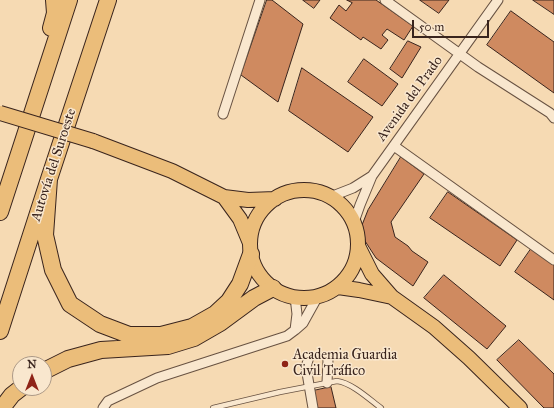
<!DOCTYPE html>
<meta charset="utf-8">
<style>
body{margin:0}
#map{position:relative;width:554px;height:408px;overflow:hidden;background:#f6dab3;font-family:"IM FELL Great Primer",serif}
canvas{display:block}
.north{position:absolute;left:12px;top:356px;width:40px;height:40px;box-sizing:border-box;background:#f9e7ce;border:1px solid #ac9987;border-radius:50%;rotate:0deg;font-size:11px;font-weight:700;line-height:16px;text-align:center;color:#39241d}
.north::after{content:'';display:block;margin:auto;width:14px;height:18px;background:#8f2418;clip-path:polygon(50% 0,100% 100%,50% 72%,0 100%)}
.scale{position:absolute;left:412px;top:20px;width:77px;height:18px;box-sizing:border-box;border:2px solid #39241d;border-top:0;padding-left:5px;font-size:12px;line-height:14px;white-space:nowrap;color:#39241d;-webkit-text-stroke:3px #f9e7ce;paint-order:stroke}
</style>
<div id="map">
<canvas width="554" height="408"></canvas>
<div class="north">N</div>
<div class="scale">50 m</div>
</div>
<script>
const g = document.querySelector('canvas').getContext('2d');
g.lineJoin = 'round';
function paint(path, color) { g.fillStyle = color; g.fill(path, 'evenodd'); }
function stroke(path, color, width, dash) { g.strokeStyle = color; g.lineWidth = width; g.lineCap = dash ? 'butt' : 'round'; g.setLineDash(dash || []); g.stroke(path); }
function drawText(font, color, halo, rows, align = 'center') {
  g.font = font + ' "IM FELL Great Primer",serif'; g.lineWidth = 3; g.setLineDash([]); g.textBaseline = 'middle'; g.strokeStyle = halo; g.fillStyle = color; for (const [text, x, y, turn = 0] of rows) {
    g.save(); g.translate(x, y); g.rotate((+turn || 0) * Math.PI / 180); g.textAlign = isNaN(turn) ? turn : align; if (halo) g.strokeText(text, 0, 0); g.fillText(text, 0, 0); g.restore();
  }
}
const building = new Path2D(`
 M267,0H272L303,24L278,102L241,75Z
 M303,0H320L314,8Z
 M347,0H376L413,26L404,40L387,29L382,35L388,40L381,49L363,37L361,40L330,18L339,5L346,11L352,3Z
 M420,0H449L439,13Z
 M533,0H554V14Z
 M511,11L554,42V93L487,45Z
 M408,41L421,47L402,78L390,69Z
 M364,59L398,84L382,106L348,82Z
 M302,68L373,117L348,152L289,111Z
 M401,157L424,174L391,222L395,237L408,246L412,251L428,262L413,286L376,258L365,241L362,225L368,210Z
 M448,192L517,240L500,266L430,218Z
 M531,249L554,265V300L515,272Z
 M444,275L506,326L487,349L424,298Z
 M519,340L554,374V408H544L497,360Z
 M331,387L336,408H317L313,391Z`);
paint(building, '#cf8a60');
stroke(building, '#39241d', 1);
const service = new Path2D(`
 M213,408L280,392L337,381C352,383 369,399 381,408`);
const minor = new Path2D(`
 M385,0L478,67L550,113L554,118
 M223,114L260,0
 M394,146L554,260
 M330,197L353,188L372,176
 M354,222L360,205L372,176L498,0
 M295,297L297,314L295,330
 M309,357L306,367L307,373L313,408
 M327,383L328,360
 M103,408L108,401L157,378L287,336L295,330L303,323L318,296`);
const primary = new Path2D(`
 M93,141L172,171L224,197L248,200L275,199
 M250 244a54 54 0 1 1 108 0a54 54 0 1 1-108 0Z
 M224,197L240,219L250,243
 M358,246L372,274L392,297L434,327L469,358L520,408
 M338,287L359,290L392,297`);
const motorway = new Path2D(`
 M51,28L55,13L54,0
 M49,179L45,235L53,270L70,304L100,324L129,335H161L192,327L215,314L229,301L240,284L251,254
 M0,212L69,0
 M0,331L49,179L108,0
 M44,371L68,359L101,350L168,346L194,338L220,323L254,298L273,288
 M2,408L12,395L21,388`);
stroke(service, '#685242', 6);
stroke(minor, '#685242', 11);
stroke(primary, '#39241d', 16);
stroke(motorway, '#39241d', 18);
stroke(service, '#f9e7ce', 4.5);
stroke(minor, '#f9e7ce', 9);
stroke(primary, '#ebbd7a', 14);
stroke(motorway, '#ebbd7a', 16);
const primaryBridge = new Path2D(`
 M0,113L93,141`);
stroke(primaryBridge, '#39241d', 16, []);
stroke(primaryBridge, '#ebbd7a', 14);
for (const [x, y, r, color] of [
 [285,364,4,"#8f2418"]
]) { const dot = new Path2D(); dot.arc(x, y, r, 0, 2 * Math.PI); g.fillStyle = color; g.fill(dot); stroke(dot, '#f9e7ce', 1.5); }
drawText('14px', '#39241d', '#f9e7ce', [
 ["Avenida del Prado",410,99,-54],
 ["Autovía del Suroeste",54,165,-72]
]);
drawText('14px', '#39241d', '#f9e7ce', [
 ["Academia Guardia",293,356],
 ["Civil Tráfico",293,372]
], 'left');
</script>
